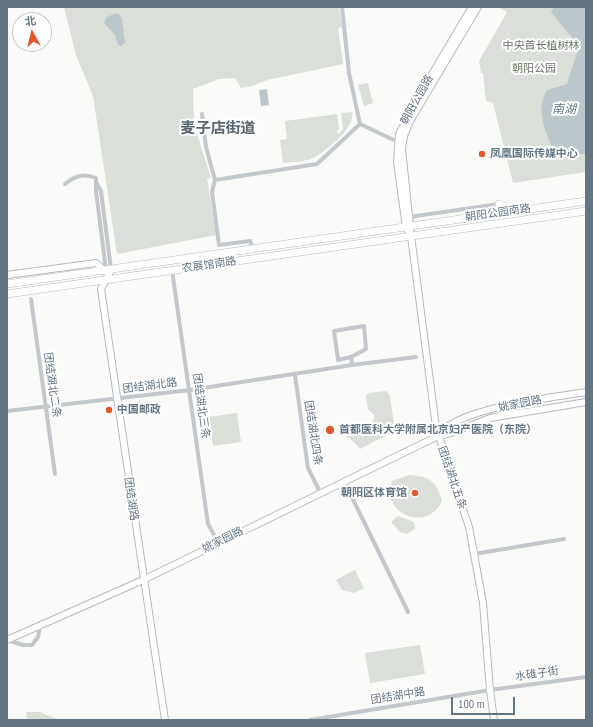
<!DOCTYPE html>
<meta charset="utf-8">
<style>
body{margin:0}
#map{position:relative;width:593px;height:727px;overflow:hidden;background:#fafaf8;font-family:"PT Sans Narrow","Noto Sans SC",sans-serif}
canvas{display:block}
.frame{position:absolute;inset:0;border:8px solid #657683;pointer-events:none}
.north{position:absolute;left:12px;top:12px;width:40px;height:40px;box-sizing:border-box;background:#fff;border:1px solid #c1c8cd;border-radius:50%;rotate:352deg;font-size:11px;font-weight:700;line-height:16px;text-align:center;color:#657683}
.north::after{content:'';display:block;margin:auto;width:14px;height:18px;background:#e4572e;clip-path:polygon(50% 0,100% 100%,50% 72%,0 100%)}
.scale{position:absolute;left:451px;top:697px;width:64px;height:18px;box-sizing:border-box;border:2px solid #657683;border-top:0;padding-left:5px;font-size:12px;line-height:14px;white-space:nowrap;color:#657683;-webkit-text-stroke:3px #fff;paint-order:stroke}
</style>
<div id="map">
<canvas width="593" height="727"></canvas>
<div class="frame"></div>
<div class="north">北</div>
<div class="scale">100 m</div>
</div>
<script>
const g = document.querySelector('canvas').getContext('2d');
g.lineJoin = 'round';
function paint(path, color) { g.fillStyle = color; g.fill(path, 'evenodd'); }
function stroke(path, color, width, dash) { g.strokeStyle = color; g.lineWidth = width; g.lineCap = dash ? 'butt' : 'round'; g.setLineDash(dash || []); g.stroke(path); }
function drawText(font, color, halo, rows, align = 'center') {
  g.font = font + ' "PT Sans Narrow","Noto Sans SC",sans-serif'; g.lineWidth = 4; g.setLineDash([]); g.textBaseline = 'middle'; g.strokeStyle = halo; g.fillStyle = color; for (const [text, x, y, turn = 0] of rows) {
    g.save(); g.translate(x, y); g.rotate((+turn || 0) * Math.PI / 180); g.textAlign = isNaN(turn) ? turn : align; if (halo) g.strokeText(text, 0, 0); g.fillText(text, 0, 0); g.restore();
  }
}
paint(new Path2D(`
 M64,7H339L342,26L338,29L343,64L277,78C264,79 255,87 241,88L235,78L219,79L193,89L194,124L211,178L207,179L216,235L117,254L93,96L76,55Z
 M498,7H586V172L513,183L493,103L486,101L483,73H481L479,61L507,12Z
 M368,83L373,103L364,106L358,85Z
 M352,112C356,128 323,155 308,160C300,162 291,162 283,163L280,140L287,139L285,121L337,114L339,129L336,132L339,134L343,129L341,113Z
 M386,391L390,396L395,431L360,449L352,440L346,436L345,428L356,432L370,426L374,419V415L368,409L366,396L368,393Z
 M237,413L241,442L213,446L209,417Z
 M409,475C430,476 437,482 442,501C427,534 379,512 392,481Z
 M398,516L414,522L415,529L407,534L400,532L391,522Z
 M355,570L364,588L354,593L342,590L336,580Z
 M420,645L425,674L370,683L365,653Z
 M26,712H40L59,720H27Z`), '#dadfd7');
paint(new Path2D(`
 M554,7H586V154L555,155C547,134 534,111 547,90L567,84L579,46L551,12Z
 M115,13L119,14L122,19L125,43L121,46L118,45L115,35L104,23L106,18Z
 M267,89L269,105L261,106L259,90Z`), '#bbc7cb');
const secondary = new Path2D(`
 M478,7L409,123L404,136L402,149L411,236L436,427L469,527L483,603L490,690L494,720
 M408,231L406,227L397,162L399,134L416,101L472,7
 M111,270L101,289L165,720
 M7,275L96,263L106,272
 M438,436C442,432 446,428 450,425C480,406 549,398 586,392
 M7,640L143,580L438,436L451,433L490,418L586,402`);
const primary = new Path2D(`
 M499,204L513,211
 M7,284L586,201
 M7,294L586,211`);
stroke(secondary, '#b3babf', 8);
stroke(primary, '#b5babe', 8);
stroke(new Path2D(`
 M342,7L349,73L360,124
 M202,114L206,147L215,180L317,164L360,124L398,142
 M215,180L212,192L219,245L250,241L253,249
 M65,184C75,176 83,173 96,178V191L106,270
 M97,184L101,191L111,269
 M409,217L499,204
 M172,270L208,524L218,542
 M31,299L55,474
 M352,365L416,357
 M295,375L308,468L320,492
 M7,411L190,390L352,365L351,357L366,349L364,326L334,331L338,360L351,357
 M344,481L408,612
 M474,554L564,539
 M7,640L23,645H32L38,637L40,626
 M310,720L490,690L586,677`), '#c3c8cc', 4);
stroke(secondary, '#fff', 6);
stroke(primary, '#fff', 7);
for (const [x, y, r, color] of [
 [482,154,4,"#e4572e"],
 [109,410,4,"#e4572e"],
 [330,430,5,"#e4572e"],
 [415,493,4,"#e4572e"]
]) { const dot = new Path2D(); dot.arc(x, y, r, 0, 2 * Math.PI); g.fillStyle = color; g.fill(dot); stroke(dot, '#fff', 1.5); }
drawText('11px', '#687a64', '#fff', [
 ["中央首长植树林",541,46],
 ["朝阳公园",534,69]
]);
drawText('11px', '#657683', '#fff', [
 ["朝阳公园路",417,100,-61],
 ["朝阳公园南路",498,213,-8],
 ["农展馆南路",209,265,-8],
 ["团结湖北二条",52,385,82],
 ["团结湖北路",150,386,-7],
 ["姚家园路",520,404,-11],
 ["团结湖北三条",201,406,82],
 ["团结湖北四条",313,433,81],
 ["团结湖北五条",452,478,71],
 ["团结湖路",131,499,82],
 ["姚家园路",223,540,-26],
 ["水碓子街",537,674,-8],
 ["团结湖中路",398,696,-9]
]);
drawText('bold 11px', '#657683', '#fff', [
 ["凤凰国际传媒中心",490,154],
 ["中国邮政",117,410],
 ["首都医科大学附属北京妇产医院（东院）",339,430],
 ["朝阳区体育馆",407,493,"right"]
], 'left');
drawText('italic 12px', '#60757c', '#fff', [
 ["南湖",564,110]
]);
drawText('bold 15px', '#57646e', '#fff', [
 ["麦子店街道",218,129]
]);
</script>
